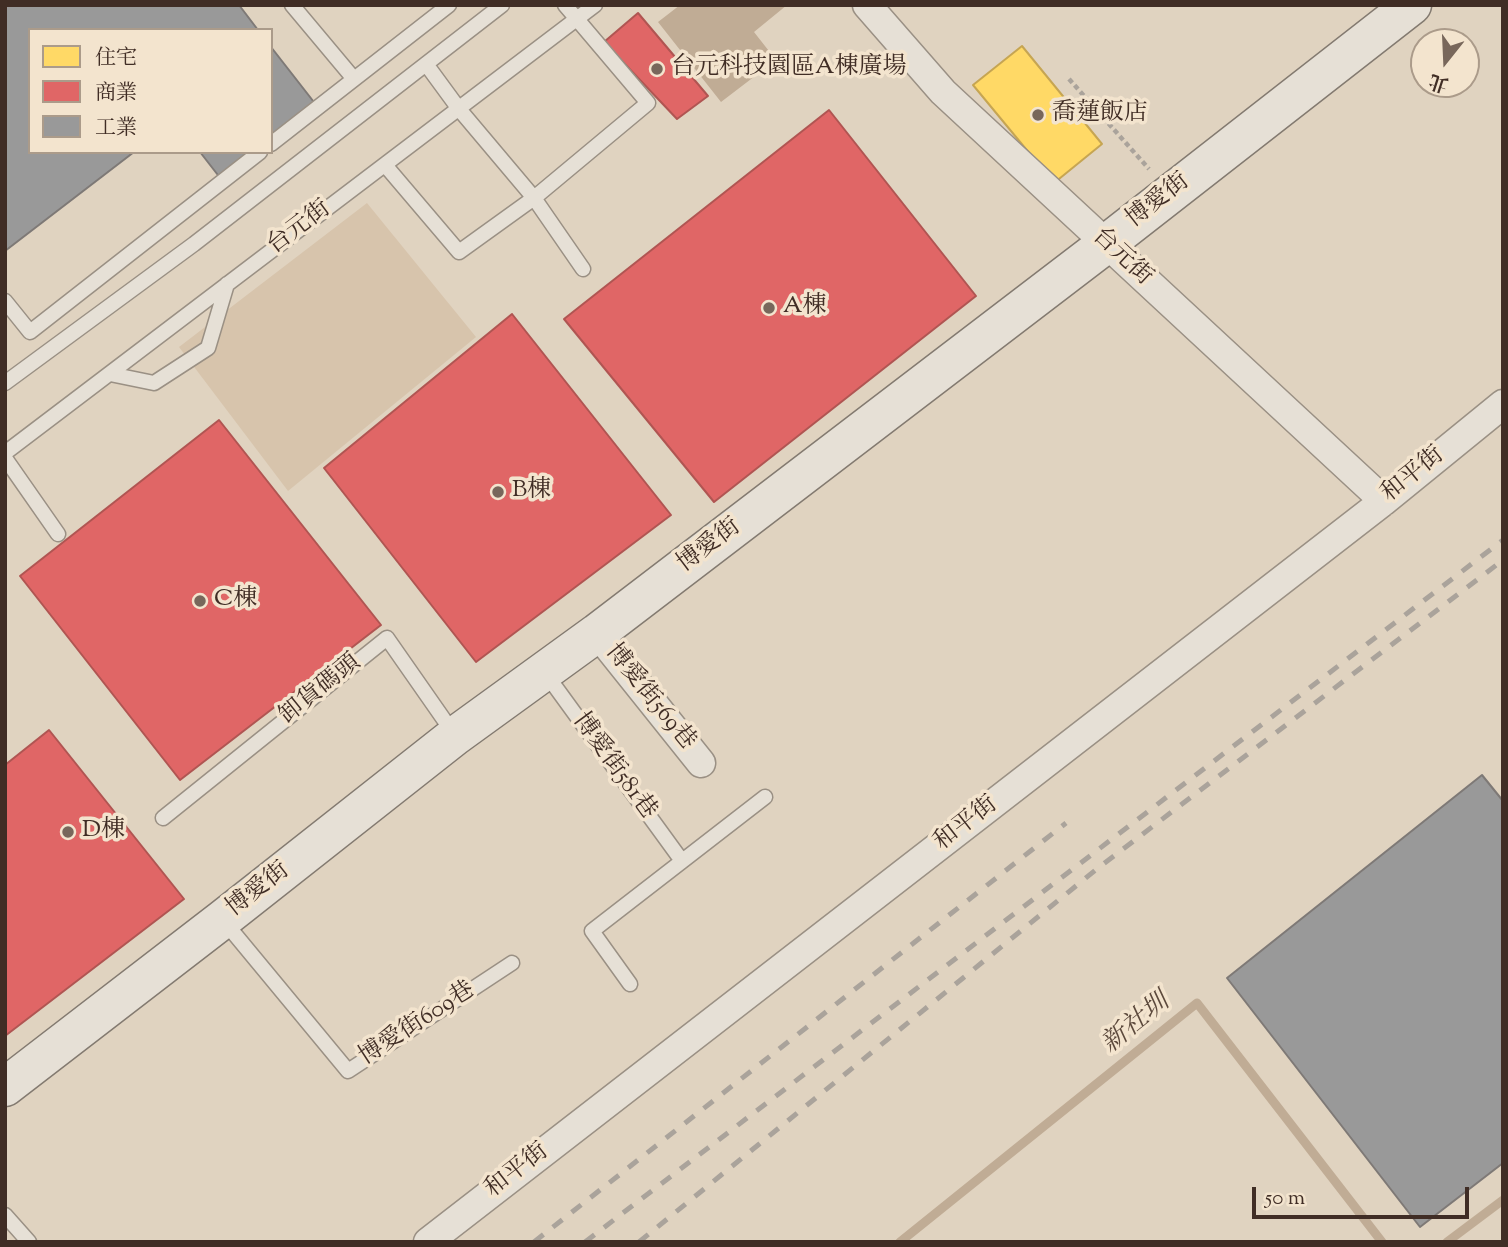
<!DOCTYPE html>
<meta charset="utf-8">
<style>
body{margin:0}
#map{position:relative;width:1508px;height:1247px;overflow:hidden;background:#e0d3c0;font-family:"Sorts Mill Goudy","Noto Serif TC",serif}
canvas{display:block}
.frame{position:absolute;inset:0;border:7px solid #402d25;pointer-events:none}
.legend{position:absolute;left:28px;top:28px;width:245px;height:126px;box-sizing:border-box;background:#f3e4ce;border:2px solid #ab9b8a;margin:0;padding:9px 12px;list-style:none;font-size:21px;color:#402d25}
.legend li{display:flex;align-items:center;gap:14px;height:35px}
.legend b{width:35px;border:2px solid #ab9b8a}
.north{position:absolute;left:1410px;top:28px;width:70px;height:70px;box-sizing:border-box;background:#f3e4ce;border:2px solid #ab9b8a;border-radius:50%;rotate:198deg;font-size:19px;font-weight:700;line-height:28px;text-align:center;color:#402d25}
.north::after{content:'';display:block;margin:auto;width:24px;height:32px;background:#78675b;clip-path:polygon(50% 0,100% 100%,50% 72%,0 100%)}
.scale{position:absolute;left:1252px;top:1187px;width:217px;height:32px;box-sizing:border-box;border:4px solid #402d25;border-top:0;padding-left:9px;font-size:21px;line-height:24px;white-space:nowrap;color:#402d25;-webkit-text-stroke:5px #f3e4ce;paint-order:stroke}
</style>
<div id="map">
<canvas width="1508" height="1247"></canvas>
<div class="frame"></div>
<ul class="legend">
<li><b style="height:19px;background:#ffd966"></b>住宅</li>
<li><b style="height:19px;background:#e06666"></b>商業</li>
<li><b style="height:19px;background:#999"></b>工業</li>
</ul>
<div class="north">北</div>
<div class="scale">50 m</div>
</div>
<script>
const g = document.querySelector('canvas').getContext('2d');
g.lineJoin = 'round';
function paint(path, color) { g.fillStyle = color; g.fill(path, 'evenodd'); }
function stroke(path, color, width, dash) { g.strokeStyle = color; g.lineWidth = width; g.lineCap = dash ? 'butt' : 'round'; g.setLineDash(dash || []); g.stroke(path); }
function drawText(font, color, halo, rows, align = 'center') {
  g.font = font + ' "Sorts Mill Goudy","Noto Serif TC",serif'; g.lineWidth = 7; g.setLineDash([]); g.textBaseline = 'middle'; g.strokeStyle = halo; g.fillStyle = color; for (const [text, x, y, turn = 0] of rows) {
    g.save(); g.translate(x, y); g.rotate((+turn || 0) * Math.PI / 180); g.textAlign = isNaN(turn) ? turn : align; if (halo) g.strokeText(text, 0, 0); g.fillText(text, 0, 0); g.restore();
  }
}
paint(new Path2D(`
 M367,203L476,337L288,491L179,347Z`), '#d7c4ac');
paint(new Path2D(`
 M680,5H787L754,32L776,60L721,102L658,22Z`), '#c0ac95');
const homes = new Path2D(`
 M1022,46L1102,144L1054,183L973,85Z`);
paint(homes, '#ffd966');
stroke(homes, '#c6a552', 2);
const shops = new Path2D(`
 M638,13L708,96L677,119L604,42Z
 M829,110L976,296L714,502L564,319Z
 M512,314L671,515L476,662L324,468Z
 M219,420L381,625L180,780L20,576Z
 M49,730L184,899L5,1036V765Z`);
paint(shops, '#e06666');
stroke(shops, '#b05552', 2);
const industry = new Path2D(`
 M5,5H239L258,30H30V152H134L5,251Z
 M271,47L317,106L271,140Z
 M200,152H255L221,179Z
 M1482,775L1503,801V1163L1420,1227L1227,978Z`);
paint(industry, '#999');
stroke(industry, '#7e7976', 2);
stroke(new Path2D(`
 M900,1242L1197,1003L1382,1242
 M1447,1242L1503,1200`), '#c0ac95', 9);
const lane = new Path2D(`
 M292,5L354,79
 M426,64L459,109L534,198L583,269
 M271,144L449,5
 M385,165L459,252L534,198L648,103L565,5
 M5,301L30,332L260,152
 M110,374L154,383L208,348L227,284
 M5,383L194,244L502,5
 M5,453L595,5
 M5,458L58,534
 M546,674L682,861
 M163,818L387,638L454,734
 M223,920L348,1071L512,963
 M630,984L592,931L765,797
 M5,1215L29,1242`);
const street = new Path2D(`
 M867,5L943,92L1384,501
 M597,633L701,763
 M428,1242L1384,501L1503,404`);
const secondary = new Path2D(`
 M5,1087L223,919L455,736L597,633L1106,244L1412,5`);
stroke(lane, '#9a9084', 17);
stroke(street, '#9a9084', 31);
stroke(secondary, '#837a70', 41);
stroke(new Path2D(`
 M1069,79L1149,169`), '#aaa39b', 4.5, [5, 3.5]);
stroke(lane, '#e6e0d6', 14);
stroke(street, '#e6e0d6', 28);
stroke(secondary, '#e6e0d6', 38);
stroke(new Path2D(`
 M534,1242L1066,823
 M585,1242L1503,540
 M639,1242L1098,868L1503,560`), '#aaa39b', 5, [12, 12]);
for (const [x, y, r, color] of [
 [657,69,7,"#78675b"],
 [1038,115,7,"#78675b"],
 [769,308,7,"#78675b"],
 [498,492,7,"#78675b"],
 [200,601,7,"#78675b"],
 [68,832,7,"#78675b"]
]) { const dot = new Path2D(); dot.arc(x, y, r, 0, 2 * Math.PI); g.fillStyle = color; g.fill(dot); stroke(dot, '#f3e4ce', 2.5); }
drawText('24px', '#402d25', '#f3e4ce', [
 ["台元科技園區A棟廣場",671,69],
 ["喬蓮飯店",1052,115],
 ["A棟",783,308],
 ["B棟",512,492],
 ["C棟",214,601],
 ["D棟",82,832]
], 'left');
drawText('24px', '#402d25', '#f3e4ce', [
 ["博愛街",1159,202,-38],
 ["台元街",300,229,-37],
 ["台元街",1121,258,43],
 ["和平街",1414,476,-39],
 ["博愛街",710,547,-37],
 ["卸貨碼頭",321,691,-39],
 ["博愛街569巷",649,698,51],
 ["博愛街581巷",613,767,54],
 ["和平街",967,825,-38],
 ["博愛街",259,891,-38],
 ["博愛街609巷",418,1025,-33],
 ["和平街",518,1172,-38]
]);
drawText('italic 26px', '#5c493c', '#f3e4ce', [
 ["新社圳",1137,1025,-39]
]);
</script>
